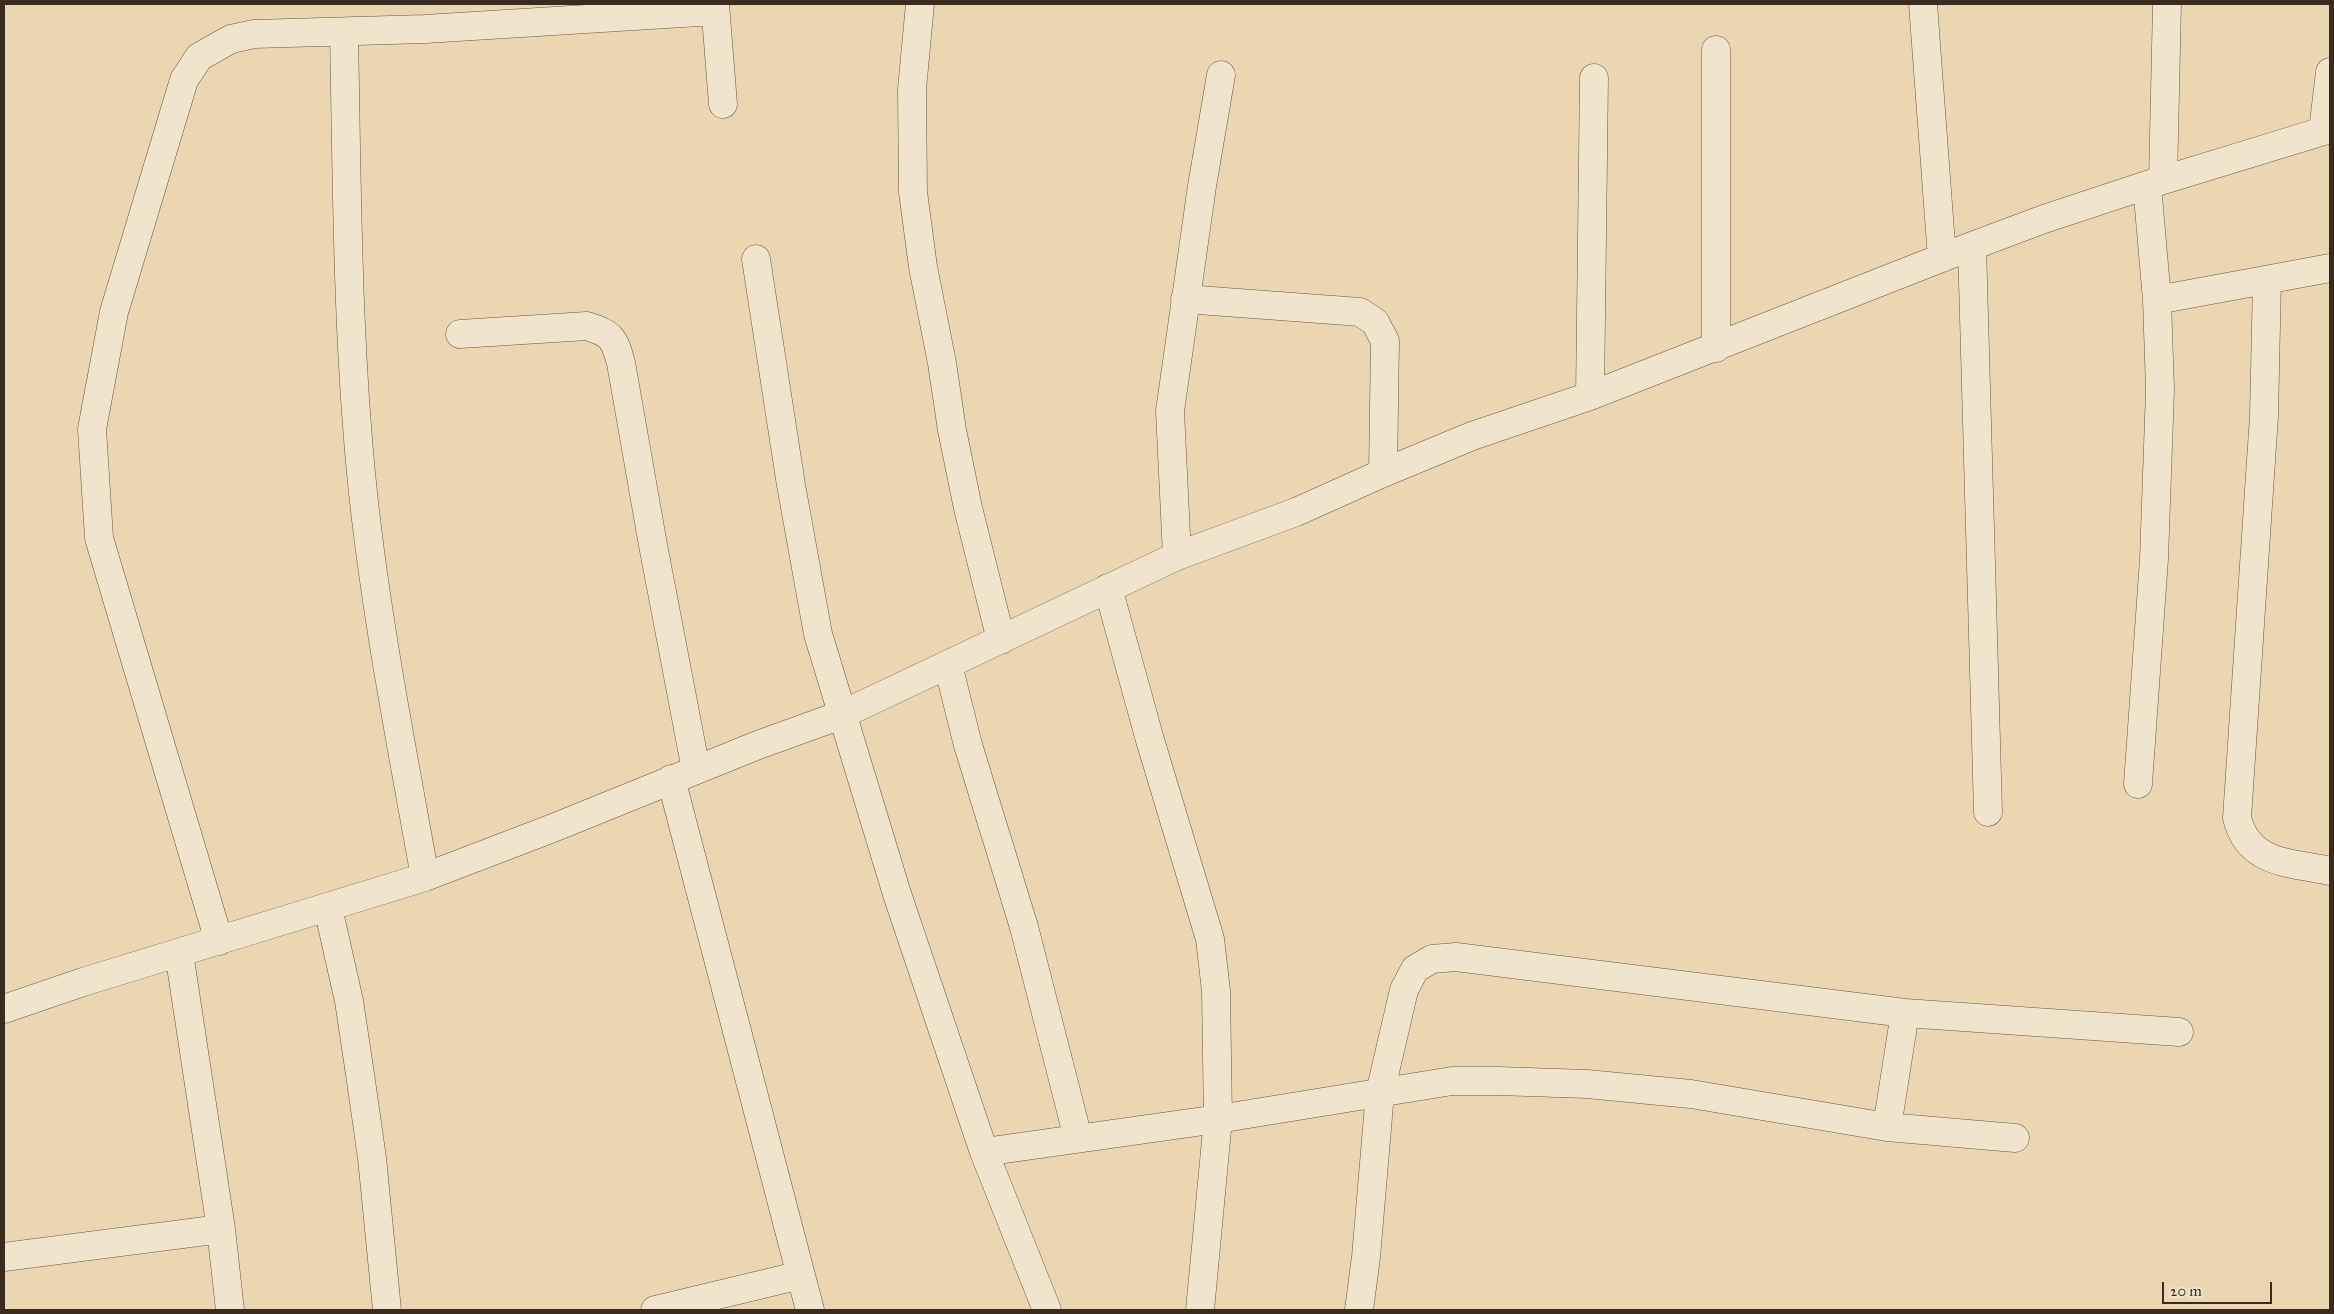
<!DOCTYPE html>
<style>
body{margin:0}
#map{position:relative;width:2334px;height:1314px;overflow:hidden;background:#ead6b1;font-family:"IM FELL Great Primer",serif}
canvas{display:block}
.frame{position:absolute;inset:0;border:5px solid #3b2b1e;pointer-events:none}
.scale{position:absolute;left:2162px;top:1282px;width:110px;height:22px;box-sizing:border-box;border:2px solid #3b2b1e;border-top:0;padding-left:6px;font-size:15px;line-height:18px;white-space:nowrap;color:#3b2b1e;-webkit-text-stroke:4px #f1e4cc;paint-order:stroke}
</style>
<div id="map">
<canvas width="2334" height="1314"></canvas>
<div class="frame"></div>
<div class="scale">20 m</div>
</div>
<script>
const g = document.querySelector('canvas').getContext('2d');
g.lineJoin = 'round';
function stroke(path, color, width, dash) { g.strokeStyle = color; g.lineWidth = width; g.lineCap = dash ? 'butt' : 'round'; g.setLineDash(dash || []); g.stroke(path); }
const street = new Path2D(`
 M715,4L723,104
 M920,4L912,89L913,192L923,267L942,363L952,430L968,508L1001,640
 M1923,4L1942,258
 M344,32C347,185 347,340 363,493C377,622 402,749 425,877
 M1716,50V348
 M2323,131L2330,72
 M2163,180L2167,4
 M1972,246L1988,812
 M756,259L791,485L818,634L897,894L984,1152L1047,1310
 M2267,280L2264,416L2237,818C2249,865 2290,862 2330,871
 M1185,299L1360,312L1375,322L1385,341L1383,473
 M2157,300L2330,268
 M460,334L587,326C612,334 614,338 621,363L653,545L696,770
 M1590,396L1594,78
 M1177,556L1170,411L1202,186L1221,75
 M1108,588L1150,740L1210,939L1216,991L1218,1119L1200,1310
 M948,665L968,745L1024,927L1078,1138
 M671,779L810,1310
 M2138,784L2154,559L2160,390L2157,300L2147,185
 M328,908L349,1001L361,1081L372,1158L387,1310
 M219,941L99,538L92,429L114,312L184,80L199,57L231,39L254,34L425,29L715,11
 M179,953L221,1229L230,1310
 M4,1009L83,982L425,877L553,828L758,745L841,715L1177,556L1296,512L1383,473L1472,436L1590,396L1972,246L2044,219L2147,185L2330,129
 M1887,1127L1905,1013
 M984,1152L1218,1119L1452,1081H1498L1587,1084L1691,1094L1887,1127L2015,1138
 M4,1257L221,1229
 M655,1310L801,1275
 M1359,1310L1366,1257L1380,1093L1404,990L1415,969L1432,959L1456,957L1905,1013L2179,1032`);
stroke(street, '#675643', 29);
stroke(street, '#f1e4cc', 28);
</script>
